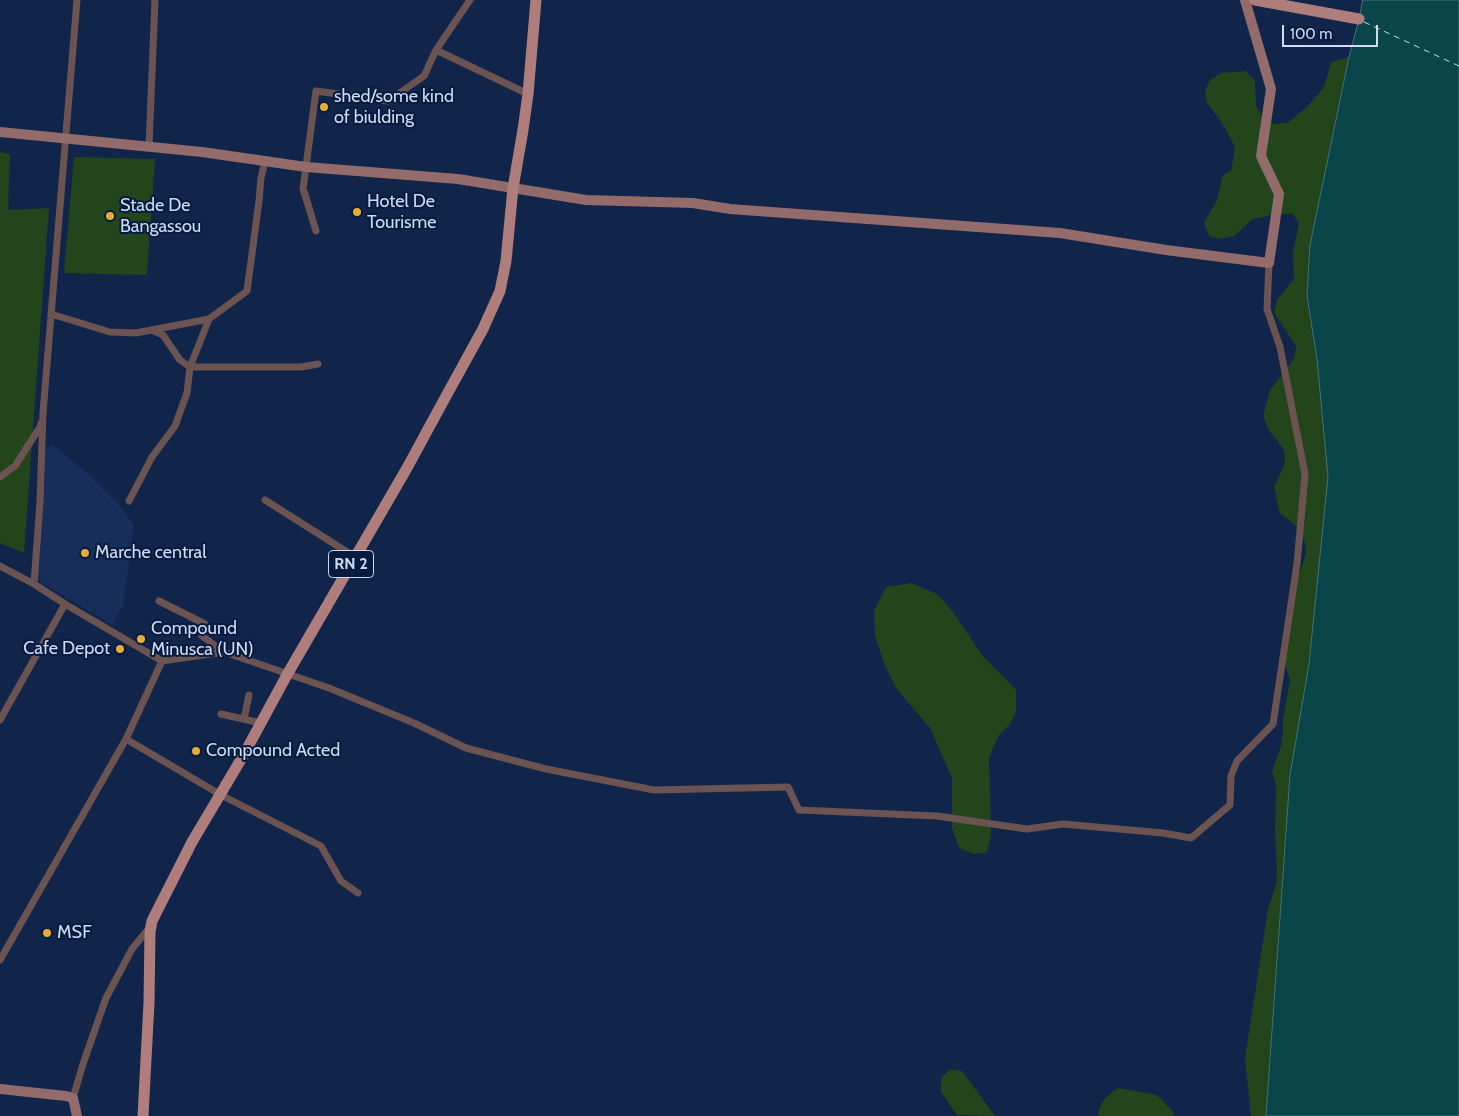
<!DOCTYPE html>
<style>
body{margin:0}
#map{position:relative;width:1459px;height:1116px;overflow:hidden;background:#102549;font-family:Cabin,sans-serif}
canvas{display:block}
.scale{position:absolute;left:1282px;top:25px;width:96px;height:22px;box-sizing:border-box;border:2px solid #cddcf4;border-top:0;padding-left:6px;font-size:15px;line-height:18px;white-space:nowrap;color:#cddcf4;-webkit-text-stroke:4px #071b3e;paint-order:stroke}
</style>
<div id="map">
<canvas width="1459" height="1116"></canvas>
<div class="scale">100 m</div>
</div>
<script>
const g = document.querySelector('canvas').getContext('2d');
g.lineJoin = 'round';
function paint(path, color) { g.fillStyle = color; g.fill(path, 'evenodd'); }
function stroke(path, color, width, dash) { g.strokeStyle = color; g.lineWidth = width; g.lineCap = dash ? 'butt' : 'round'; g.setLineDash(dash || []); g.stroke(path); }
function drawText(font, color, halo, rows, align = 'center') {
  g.font = font + ' Cabin,sans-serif'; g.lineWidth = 4; g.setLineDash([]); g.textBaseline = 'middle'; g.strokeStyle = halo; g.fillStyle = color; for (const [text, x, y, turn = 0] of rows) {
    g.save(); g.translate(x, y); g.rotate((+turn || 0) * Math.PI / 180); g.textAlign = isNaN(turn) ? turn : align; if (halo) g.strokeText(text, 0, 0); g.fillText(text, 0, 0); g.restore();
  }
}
paint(new Path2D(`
 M53,444L88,474L122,508L134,525L123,606L112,625L37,580L46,449Z`), '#162e59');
paint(new Path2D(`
 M1349,57L1310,245L1307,296L1317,359L1328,477L1309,664L1290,775L1266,1116H1251L1245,1058L1268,909L1276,884L1277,873L1275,832L1276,785L1272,771L1281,746L1283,733V719L1290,680L1286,667L1279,660C1282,637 1287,613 1293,591C1295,581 1306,560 1306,550C1305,533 1294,522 1280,514L1274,487L1285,463L1284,450L1268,429L1263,416L1270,390L1294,359L1296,346L1274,313L1277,300L1294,279L1293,253L1299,223L1292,213L1273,215L1253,219L1234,236L1221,239L1209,236L1204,223L1217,200L1223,175L1231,171L1235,147L1223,124L1207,103L1205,91L1210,80L1221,73L1245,71L1255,80L1256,106L1263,117L1274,124L1287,123L1307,107L1324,87L1331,62Z
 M0,152L10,154L8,210L49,208L24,553L0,543Z
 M74,157L155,159L147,275L64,273Z
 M911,583L937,594L953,612L982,655L1016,690V711L1010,724L999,735L989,758L991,836L987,852L974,854L959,848L952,828V778L930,728L896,688L884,663L875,636L874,611L886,587Z
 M950,1069L962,1071L995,1116L957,1115L941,1092V1078Z
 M1118,1088L1157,1095L1174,1113L1173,1116H1098C1100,1102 1106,1096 1118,1088Z`), '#22451c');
const water = new Path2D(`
 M1363,0H1459V1116H1266L1290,775L1309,664L1328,477L1317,359L1307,296L1310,245L1349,57L1359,19Z`);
paint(water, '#094549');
stroke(water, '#44727c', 1);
stroke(new Path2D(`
 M1364,22L1459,66`), '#8af5fc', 1, [6, 5]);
stroke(new Path2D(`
 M436,50L528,94
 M149,146L155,0
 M304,191L316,231L303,189L316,91L388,101L424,76L436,50L470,0
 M51,314L110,332L136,333L209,319
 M152,330L163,335L180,360L190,367H301L318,364
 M0,477L15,466L40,427L41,423
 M265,500L355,557
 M129,501L152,457L175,426L187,393L190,367L209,319L247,291L259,201L261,178L265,161
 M0,566L34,584L65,604L162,661L224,652L329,688L414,723L466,748L546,769L654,790L788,787L799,810L937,816L1027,829L1063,824L1163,833L1191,838L1230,805L1231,776L1237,761L1273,724L1297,564L1305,474L1280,347L1267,309L1269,263
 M34,584L40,502L43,413L77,0
 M159,601L205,624L202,636L224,652
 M221,714L261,723
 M244,719L249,695
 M0,720L65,604
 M126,739L221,795L321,846L341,881L358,893
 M0,960L126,739L162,661
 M73,1098L83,1064L106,998L132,949L150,927`), '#6b5352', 7);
stroke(new Path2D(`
 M0,132L202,152L306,167L458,179L586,200L693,203L730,209L1060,233L1166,250L1269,263L1279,194L1261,156L1271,89L1245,0
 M0,1089L66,1096L73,1098L77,1116`), '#926b6a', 10);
stroke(new Path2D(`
 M1255,0L1359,19
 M143,1116L149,1003L150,932L152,921L192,842L243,756L288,673L407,468L445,398L483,329L500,291L506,261L513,188L523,130L528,94L536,0`), '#af7e7c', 11);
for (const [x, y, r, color] of [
 [324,107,5,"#e6ac36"],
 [357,212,5,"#e6ac36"],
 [110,216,5,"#e6ac36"],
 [85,553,5,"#e6ac36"],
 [141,639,5,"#e6ac36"],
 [120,649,5,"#e6ac36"],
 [196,751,5,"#e6ac36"],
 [47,933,5,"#e6ac36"]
]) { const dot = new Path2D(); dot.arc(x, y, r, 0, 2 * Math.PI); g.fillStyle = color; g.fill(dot); stroke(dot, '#071b3e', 2); }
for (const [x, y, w] of [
 [351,564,45]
]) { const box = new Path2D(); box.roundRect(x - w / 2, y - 13.5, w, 27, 4); g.fillStyle = '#071b3e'; g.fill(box); stroke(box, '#cddcf4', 1); }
drawText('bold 16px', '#cddcf4', null, [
 ["RN 2",351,564]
]);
drawText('18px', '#cddcf4', '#071b3e', [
 ["shed/some kind",334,97],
 ["of biulding",334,118],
 ["Hotel De",367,202],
 ["Tourisme",367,223],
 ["Stade De",120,206],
 ["Bangassou",120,227],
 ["Marche central",95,553],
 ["Compound",151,629],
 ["Minusca (UN)",151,650],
 ["Cafe Depot",110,649,"right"],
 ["Compound Acted",206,751],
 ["MSF",57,933]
], 'left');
</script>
